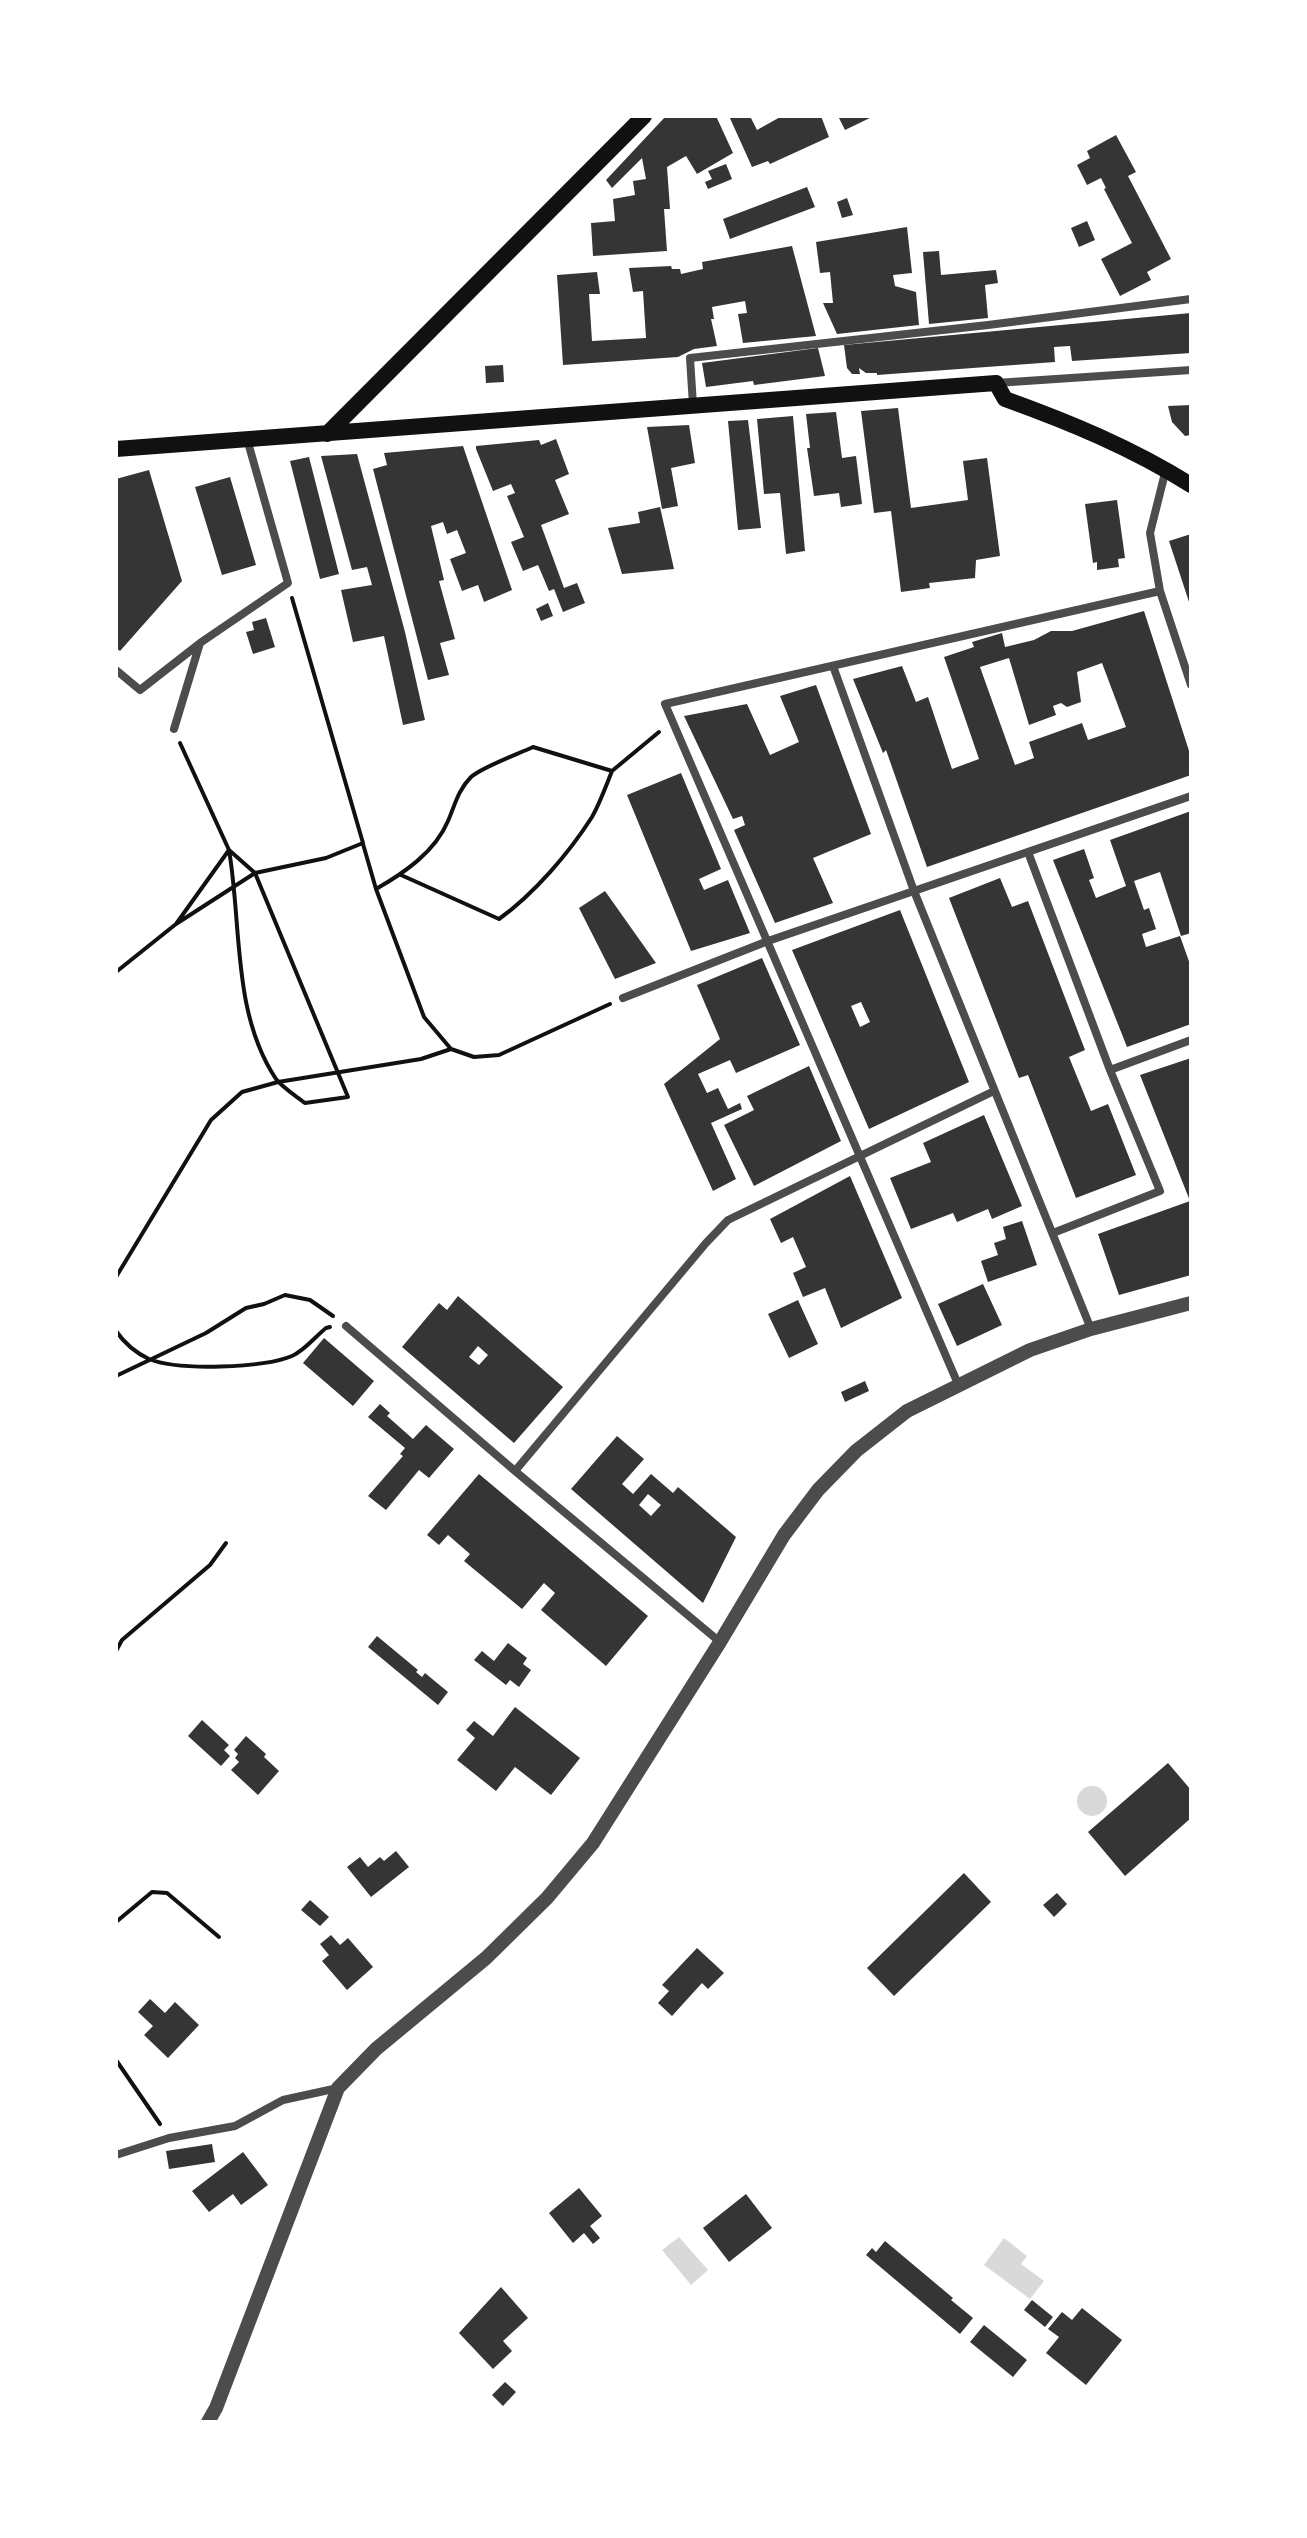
<!DOCTYPE html>
<style>
body{margin:0}
#map{position:relative;width:1307px;height:2538px;overflow:hidden;background:#fff;font-family:Arial,sans-serif}
canvas{display:block}
.frame{position:absolute;inset:0;border:118px solid #fff;pointer-events:none}
</style>
<div id="map">
<canvas width="1307" height="2538"></canvas>
<div class="frame"></div>
</div>
<script>
const g = document.querySelector('canvas').getContext('2d');
g.lineJoin = 'round';
function paint(path, color) { g.fillStyle = color; g.fill(path, 'evenodd'); }
function stroke(path, color, width, dash) { g.strokeStyle = color; g.lineWidth = width; g.lineCap = dash ? 'butt' : 'round'; g.setLineDash(dash || []); g.stroke(path); }
paint(new Path2D(`
 M1077 1801a15 15 0 1 1 30 0a15 15 0 1 1-30 0Z
 M679,2237L708,2270L691,2285L662,2250Z
 M1004,2238L1027,2256L1021,2264L1044,2281L1030,2299L984,2265Z`), '#d9d9d9');
paint(new Path2D(`
 M666,116H716L733,153L697,174L686,156L667,167L670,209H664L667,251L593,256L591,223L615,221L613,199L635,195L633,181L646,179L642,158L612,188L606,180Z
 M729,116H750L757,130L782,116H821L829,137L770,164L768,161L752,167Z
 M838,116H874L845,130Z
 M1116,135L1136,172L1128,176L1171,259L1147,272L1151,280L1120,296L1101,259L1132,243L1104,189L1106,188L1101,178L1087,185L1077,165L1090,158L1087,151Z
 M726,164L732,179L708,189L705,182L712,179L708,171Z
 M807,187L815,207L730,239L723,219Z
 M847,198L853,215L842,218L837,202Z
 M1087,221L1095,240L1079,247L1071,228Z
 M907,227L912,273L893,275L895,286L916,292L919,325L837,334L823,303H833L830,272L820,273L816,242Z
 M792,246L816,336L743,343L738,314L747,313L745,301L712,307L714,319H711L717,346L694,349L678,357L563,365L557,275L597,272L600,294H589L592,341L646,338L643,291L633,292L629,268L671,266L672,269H680L681,274L703,269L702,262Z
 M939,251L941,275L996,270L998,283L985,285L988,318L929,324L923,252Z
 M1191,313V353L1072,361L1070,346L1054,347L1055,362L877,375V373H866L859,368L860,374H852L847,368L844,345Z
 M818,348L825,376L754,385L753,381L706,387L702,363Z
 M503,365L504,382L486,383L485,366Z
 M1191,405V435L1185,436L1172,422L1168,406Z
 M898,408L911,508L968,500L963,461L987,458L1000,556L976,560L975,578L929,583L930,588L901,592L891,511L874,513L861,411Z
 M836,412L842,458L856,456L862,504L841,507L839,493L814,496L807,448H810L806,414Z
 M793,416L805,551L786,554L780,493L764,494L757,419Z
 M748,420L761,528L738,530L728,421Z
 M689,425L695,463L671,468L678,506L662,509L647,427Z
 M556,439L569,474L555,480L569,514L541,525L564,588L577,583L585,603L563,612L554,589L549,591L538,565L523,571L511,542L524,537L507,496L515,493L511,484L493,491L476,449V446L539,440L541,445Z
 M463,446L512,590L484,602L478,585L462,591L450,559L466,553L457,530L447,534L443,522L431,526L444,580L439,581L455,639L440,643L449,675L428,680L373,469L387,465L384,453Z
 M357,454L405,632L425,720L403,725L384,636L353,642L341,590L372,585L367,567L352,570L321,456Z
 M309,457L339,574L320,579L290,461Z
 M149,470L182,581L120,651L116,648V479Z
 M230,477L256,565L222,575L195,487Z
 M1117,500L1125,558L1118,559L1119,567L1097,570V562L1093,563L1085,504Z
 M660,507L674,569L622,574L608,528L640,523L638,512Z
 M1191,534V605H1190L1169,541Z
 M548,603L553,616L541,621L536,609Z
 M1144,611L1191,757V775L927,867L886,750L883,753L853,679L902,666L916,702L928,697L952,769L979,759L944,657L974,647L972,642L1002,633L1005,647L1034,640L1051,631H1072ZM1009,658L1029,725L1056,715L1053,706L1061,703L1067,707L1081,702L1077,672L1102,663L1126,727L1088,740L1082,723L1029,742L1034,758L1015,765L980,667Z
 M266,618L275,647L253,654L246,632L254,630L252,622Z
 M816,685L871,834L813,858L833,903L775,923L734,830L745,825L742,816L733,819L684,716L747,704L770,755L799,742L780,696Z
 M681,773L721,869L699,879L704,890L728,880L750,933L691,951L627,795Z
 M1191,811V933L1181,936L1160,872L1134,881L1144,910L1149,908L1156,929L1142,934L1146,947L1180,936L1191,967V1024L1127,1047L1053,860L1084,849L1094,878L1089,880L1096,898L1126,886L1110,840Z
 M1000,878L1012,907L1028,901L1085,1050L1069,1057L1091,1111L1108,1104L1136,1175L1076,1198L1028,1075L1019,1078L949,898Z
 M605,891L656,963L615,979L579,908Z
 M900,910L969,1082L869,1129L792,950ZM861,1002L870,1022L860,1027L851,1006Z
 M762,958L800,1045L736,1073L730,1060L698,1074L707,1093L718,1088L728,1109L740,1103L742,1109L711,1123L736,1179L713,1191L664,1084L720,1039L697,985Z
 M1191,1058V1275L1119,1295L1098,1234L1190,1201L1140,1075Z
 M809,1066L841,1141L754,1186L724,1125L754,1110L747,1096Z
 M984,1115L1022,1206L992,1219L988,1209L957,1222L953,1213L911,1229L890,1178L931,1162L923,1143Z
 M850,1176L902,1298L841,1328L825,1288L803,1297L793,1273L806,1267L793,1237L781,1243L770,1219Z
 M1022,1221L1037,1265L988,1282L981,1261L998,1255L994,1243L1006,1239L1003,1227Z
 M983,1284L1002,1325L957,1346L938,1304Z
 M458,1296L563,1387L514,1443L402,1347L439,1303L447,1310ZM478,1346L488,1355L479,1365L469,1357Z
 M798,1300L818,1344L789,1358L768,1314Z
 M324,1338L374,1381L353,1406L303,1363Z
 M865,1381L869,1391L845,1402L841,1392Z
 M380,1404L390,1413L387,1416L413,1439L426,1425L454,1449L429,1478L419,1470L386,1510L368,1496L403,1456L400,1454L405,1448L368,1417Z
 M617,1436L644,1459L622,1484L633,1494L651,1474L673,1493L678,1487L736,1537L703,1603L571,1489ZM648,1494L661,1505L651,1516L639,1505Z
 M479,1474L648,1616L606,1666L541,1610L555,1593L544,1583L522,1609L464,1561L470,1554L448,1535L439,1545L427,1535Z
 M377,1636L418,1670L416,1672L422,1677L425,1673L448,1692L438,1705L368,1647Z
 M508,1643L527,1658L523,1664L531,1670L519,1687L510,1680L506,1685L474,1660L482,1651L494,1661Z
 M515,1707L580,1758L551,1795L515,1767L496,1791L457,1760L475,1738L466,1730L474,1721L493,1736Z
 M202,1720L229,1745L224,1750L230,1756L221,1766L188,1736Z
 M246,1736L266,1754L264,1757L279,1771L258,1795L231,1770L239,1762L235,1758L238,1754L234,1750Z
 M1168,1763L1191,1790V1818L1125,1876L1088,1832Z
 M396,1851L409,1867L371,1897L347,1867L360,1857L368,1867L380,1857L384,1861Z
 M964,1873L991,1902L894,1996L867,1968Z
 M1057,1893L1067,1904L1054,1917L1043,1905Z
 M310,1900L329,1917L320,1926L301,1910Z
 M331,1935L340,1945L348,1938L373,1967L347,1990L322,1961L329,1955L320,1944Z
 M697,1948L724,1973L708,1989L702,1983L672,2016L658,2003L669,1991L662,1985Z
 M150,1999L165,2013L175,2002L199,2025L168,2058L144,2035L153,2026L138,2012Z
 M212,2144L215,2162L169,2169L166,2151Z
 M243,2152L268,2185L241,2205L233,2194L209,2212L192,2191Z
 M579,2188L602,2216L590,2226L600,2238L593,2244L584,2233L573,2243L549,2213Z
 M746,2194L772,2228L729,2262L703,2228Z
 M885,2241L953,2298L951,2300L973,2318L960,2334L866,2255L872,2248L876,2252Z
 M501,2287L528,2318L503,2341L512,2351L493,2369L459,2333Z
 M1032,2300L1053,2317L1045,2327L1024,2310Z
 M1082,2308L1122,2340L1086,2385L1046,2353L1059,2337L1048,2329L1062,2312L1072,2320Z
 M984,2325L1027,2360L1013,2377L970,2342Z
 M505,2382L516,2392L503,2406L492,2395Z`), '#353535');
stroke(new Path2D(`
 M363,844L376,889L424,1017L451,1049
 M229,850L255,873L348,1097L305,1103C296,1096 283,1088 276,1079C232,1013 242,926 229,850Z
 M401,875L499,919C534,894 569,853 592,817C600,803 606,786 612,771
 M376,889C404,873 435,852 448,821C455,805 458,790 471,777C482,767 518,754 533,747L612,771L659,732
 M176,924L255,873L326,858L363,843L292,598
 M116,972L176,924L229,850L180,743
 M116,1277L211,1120L242,1092L278,1082L421,1059L451,1049L474,1057L499,1055L610,1004
 M116,1331C125,1344 134,1352 149,1359C178,1371 263,1368 292,1356C304,1351 316,1336 326,1328L330,1327
 M116,1376L206,1333L246,1308L264,1304L285,1295L310,1300L333,1316
 M116,1651L122,1640L210,1565L226,1543
 M116,1922L152,1892L167,1893L219,1937
 M116,2060L160,2124`), '#111', 4);
stroke(new Path2D(`
 M996,383L1191,370
 M693,405L690,358L988,325L1191,299
 M1166,469L1150,533L1160,591L1191,685
 M833,666L914,891L1091,1329
 M116,670L140,690L199,644
 M174,729L200,643L288,583L247,439
 M1028,852L1110,1070L1160,1191L1053,1233
 M623,998L768,941L1191,796
 M1110,1070L1191,1040
 M346,1326L515,1471L720,1642
 M958,1384L665,704L1160,591
 M515,1471L706,1243L728,1220L994,1091
 M116,2155L169,2138L235,2126L283,2100L338,2088`), '#4c4c4c', 8);
stroke(new Path2D(`
 M208,2422L216,2408L338,2088L376,2049L486,1958L547,1898L593,1843L720,1642L784,1535L818,1490L856,1451L907,1411L1030,1350L1091,1329L1191,1303`), '#4c4c4c', 14);
stroke(new Path2D(`
 M327,434L644,116
 M116,449L996,383L1005,399C1069,422 1132,448 1191,485`), '#111', 16);
</script>
